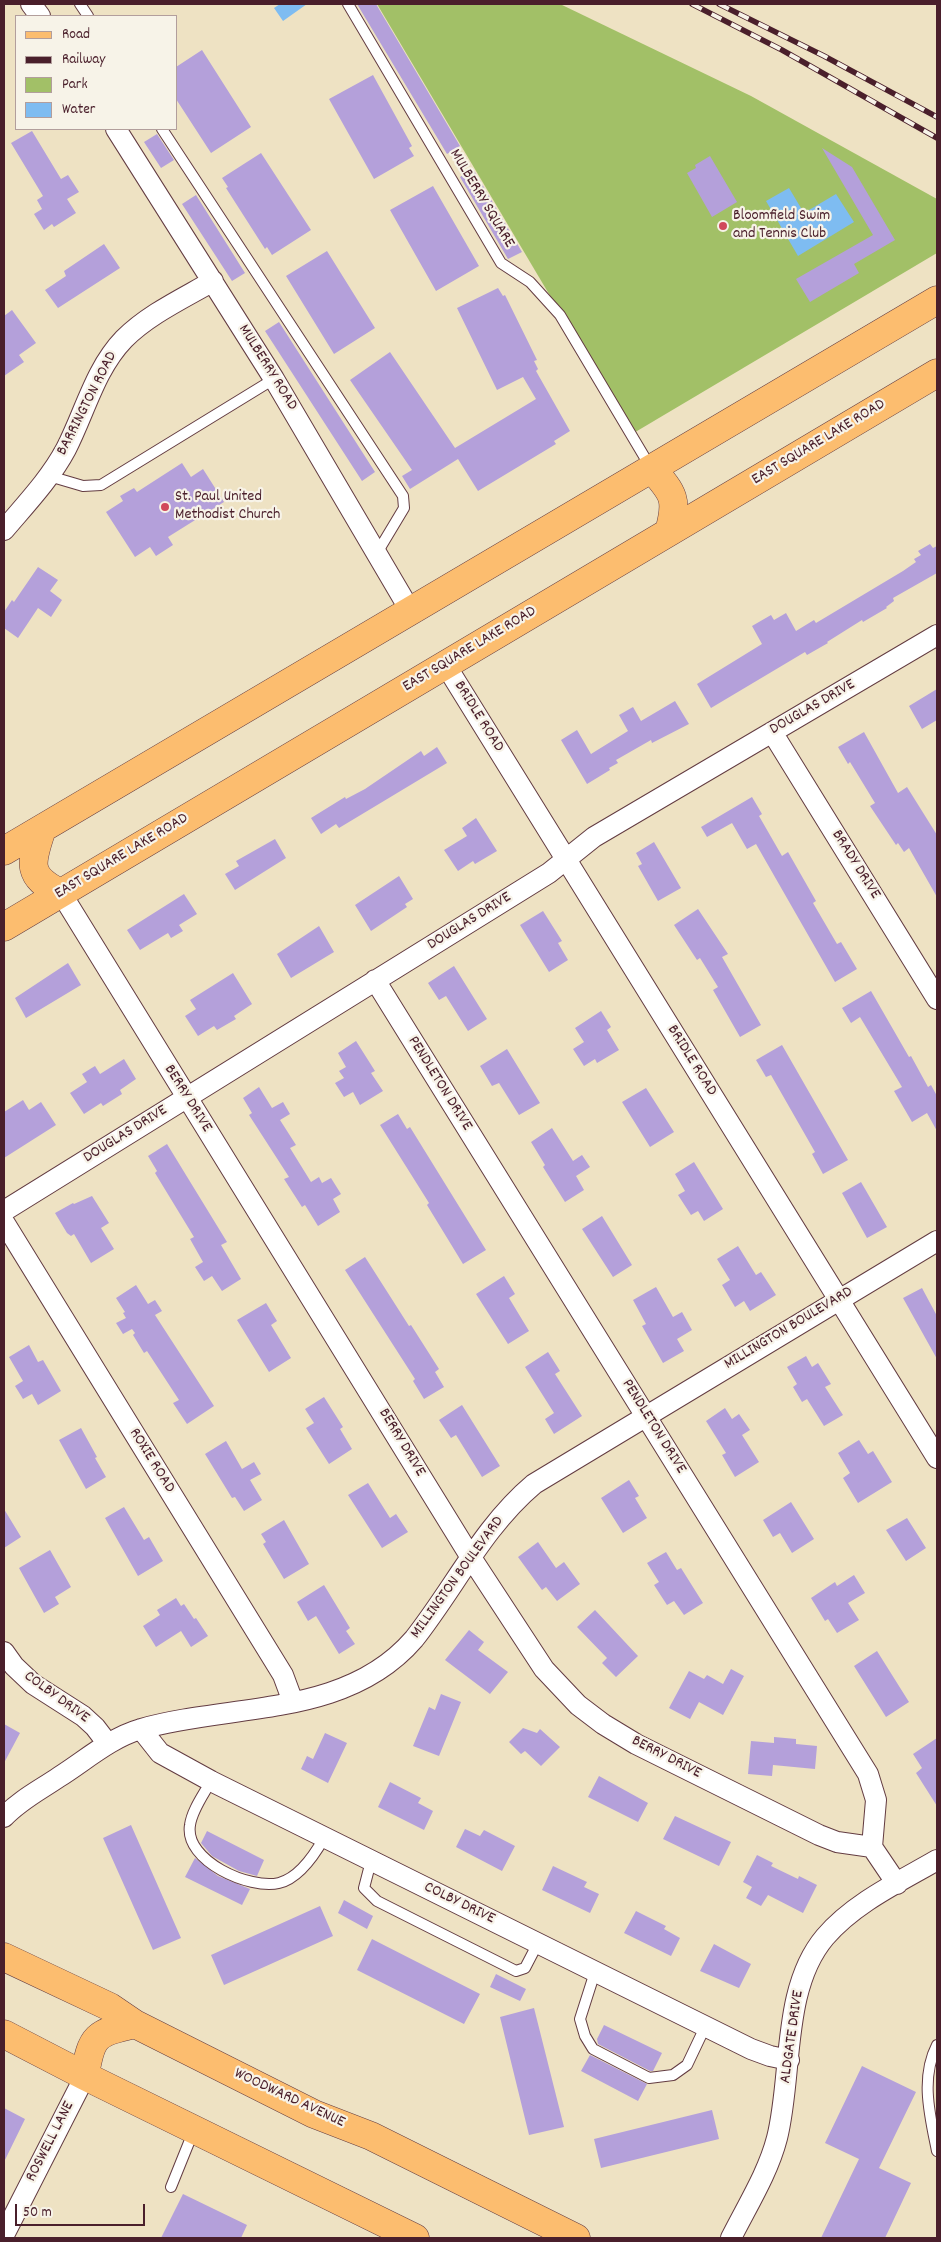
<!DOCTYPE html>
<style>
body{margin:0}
#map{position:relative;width:941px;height:2242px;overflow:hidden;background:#eee2c3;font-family:Dekko,sans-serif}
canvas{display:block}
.frame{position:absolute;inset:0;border:5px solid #4a1f2b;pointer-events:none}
.legend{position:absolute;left:15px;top:15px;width:162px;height:115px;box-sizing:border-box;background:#f7f3e8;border:1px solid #b29e9c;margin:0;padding:6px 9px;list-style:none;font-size:15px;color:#4a1f2b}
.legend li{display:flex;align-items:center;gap:10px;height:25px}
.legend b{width:25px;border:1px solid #b29e9c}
.scale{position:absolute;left:15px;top:2204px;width:130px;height:22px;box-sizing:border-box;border:2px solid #4a1f2b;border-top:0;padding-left:6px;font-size:15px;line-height:18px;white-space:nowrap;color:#4a1f2b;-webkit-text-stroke:4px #f7f3e8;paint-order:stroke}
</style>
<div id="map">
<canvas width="941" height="2242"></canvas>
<div class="frame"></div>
<ul class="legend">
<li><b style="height:6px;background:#fcbd6f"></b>Road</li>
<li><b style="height:6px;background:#4a1f2b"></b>Railway</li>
<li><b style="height:14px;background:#a2c067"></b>Park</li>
<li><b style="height:14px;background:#7ebcf1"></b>Water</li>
</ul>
<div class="scale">50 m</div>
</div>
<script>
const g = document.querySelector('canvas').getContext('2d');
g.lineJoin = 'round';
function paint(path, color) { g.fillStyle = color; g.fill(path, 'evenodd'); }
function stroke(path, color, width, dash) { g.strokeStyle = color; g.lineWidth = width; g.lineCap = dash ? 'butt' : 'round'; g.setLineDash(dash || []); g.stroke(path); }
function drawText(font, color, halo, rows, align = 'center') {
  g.font = font + ' Dekko,sans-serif'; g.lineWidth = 4.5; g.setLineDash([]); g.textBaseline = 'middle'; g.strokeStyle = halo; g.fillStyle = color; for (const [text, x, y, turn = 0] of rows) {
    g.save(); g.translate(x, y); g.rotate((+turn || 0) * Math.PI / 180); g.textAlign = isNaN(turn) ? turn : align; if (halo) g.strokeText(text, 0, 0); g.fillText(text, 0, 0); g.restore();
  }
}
paint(new Path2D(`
 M377,4H560L751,96L937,199V253L632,434Z`), '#a2c067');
paint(new Path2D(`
 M280,4H307L283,21L274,8Z
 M789,188L804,213L836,194L854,222L798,256L766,201Z`), '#7ebcf1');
paint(new Path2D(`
 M357,4H376L460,146L447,154Z
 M202,50L251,127L211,153L176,99V67Z
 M373,75L412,146L409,148L414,156L374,179L329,99Z
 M32,131L61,179L68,175L79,192L67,199L76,213L54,227L52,224L44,230L34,214L42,209L37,200L43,196L11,143Z
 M157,134L174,160L161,168L144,142Z
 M822,148L852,167L895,240L854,264L859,273L810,302L796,279L873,235Z
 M261,153L311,230L272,255L267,247L265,249L226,188L228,187L222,178Z
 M710,156L737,202L712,217L687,173L696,168L695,165Z
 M473,169L522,252L508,259L460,177Z
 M433,186L479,266L436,291L390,210Z
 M196,195L245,273L232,281L182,204Z
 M104,244L120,268L58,308L45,290L66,276L64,271Z
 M327,251L375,328L334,354L286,276Z
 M498,288L503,296L505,295L537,360L534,361L538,369L536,371L570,431L554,441L556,444L478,491L458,459L410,489L402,476L412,470L350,380L390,352L455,448L536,399L523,377L497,390L457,308Z
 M12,310L36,343L19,355L24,362L4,376V316Z
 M279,322L375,472L362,481L265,331Z
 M182,463L191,477L203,469L224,502L168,537L173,545L156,556L150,547L135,557L106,512L123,501L120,496L134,488L137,492Z
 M930,544L933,548L937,546V573L893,598L894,601L886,607L887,608L863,622L862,620L827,642L828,643L807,655L805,652L711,708L697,684L762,644L752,626L771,615L774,620L786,613L796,631L814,620L816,623L903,571L916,562L914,559L921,555L918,551Z
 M38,567L58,580L50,591L62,600L51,617L38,608L18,638L4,628V612L12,600L14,602Z
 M937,689V720L922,729L909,706Z
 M675,701L689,724L652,743L651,740L616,760L618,763L609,768L610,770L587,784L561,740L577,730L591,754L628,731L619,715L633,707L641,721Z
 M864,732L898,793L907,787L937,835V897L909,848L904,852L898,843L896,845L870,806L875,803L850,762L848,764L838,747Z
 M437,747L447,763L339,828L336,824L321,834L311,818L345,797L346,799L365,789L421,751L424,756Z
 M752,797L762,814L759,816L782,856L788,852L816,901L813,903L837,944L841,942L857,969L835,982L756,844L747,849L732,823L707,837L701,827Z
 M476,818L497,851L475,864L473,861L458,871L444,850L467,836L462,828Z
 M275,839L286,858L235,890L225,874L239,866L236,861Z
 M654,842L681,888L658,901L638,866L642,864L636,853Z
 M399,876L413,899L405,904L407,907L371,931L355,905Z
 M184,894L197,914L179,925L183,931L171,938L168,933L140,950L127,930Z
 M698,909L728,954L722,957L761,1025L740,1037L713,990L718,987L700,958L697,960L674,925Z
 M543,911L562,941L558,943L568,960L549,972L520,925Z
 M319,926L334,952L291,978L277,954Z
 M68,963L81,985L26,1018L15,998Z
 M454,966L487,1019L468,1031L446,996L439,1000L428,983Z
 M233,973L252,1004L234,1016L236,1019L217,1030L214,1026L198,1036L185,1016L196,1009L190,1000Z
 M871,991L909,1057L911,1056L928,1087L931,1085L937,1096V1131L927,1113L912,1122L894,1091L902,1087L860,1017L851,1023L842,1008Z
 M601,1011L611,1027L607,1030L619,1050L597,1063L595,1059L584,1066L573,1049L584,1042L575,1028Z
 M356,1041L375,1071L371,1073L383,1091L360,1105L353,1092L344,1097L335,1083L344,1078L339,1071L346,1067L338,1053Z
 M782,1045L848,1160L823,1174L812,1154L815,1152L771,1075L766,1077L756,1060Z
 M507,1049L540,1103L519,1115L499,1083L492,1086L480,1066Z
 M124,1059L136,1079L120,1090L122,1094L103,1106L101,1103L84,1114L70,1093L87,1082L82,1074L95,1066L100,1074Z
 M259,1087L272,1108L283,1102L290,1114L280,1120L296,1145L290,1148L311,1182L319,1177L322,1183L331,1178L341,1194L333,1199L340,1212L318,1226L305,1205L302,1207L284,1179L289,1177L249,1115L252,1113L243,1098Z
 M646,1088L674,1132L650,1147L622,1102Z
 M23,1100L29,1110L41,1102L56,1125L4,1158V1112Z
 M398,1114L407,1129L410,1127L486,1250L463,1264L427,1205L429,1203L380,1125Z
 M552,1128L573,1161L582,1155L590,1167L576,1176L584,1190L565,1202L543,1167L545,1165L531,1142Z
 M167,1144L227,1242L221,1245L241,1279L222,1291L212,1276L204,1281L195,1267L203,1262L190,1239L194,1237L155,1173L157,1171L148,1156Z
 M694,1162L723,1209L704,1221L698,1211L691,1215L678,1195L685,1191L675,1174Z
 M861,1182L887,1227L867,1238L842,1193Z
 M92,1196L109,1223L101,1228L114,1249L91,1263L74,1234L71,1236L67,1233L55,1213L73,1203L74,1204Z
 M602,1216L632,1265L613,1277L582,1229Z
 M738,1246L756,1275L761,1272L776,1295L750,1311L744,1301L735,1307L722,1285L730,1280L717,1259Z
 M365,1257L409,1326L411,1325L439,1369L435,1372L444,1387L424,1399L413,1381L415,1379L345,1270Z
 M504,1276L515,1294L509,1298L529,1331L508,1344L476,1294Z
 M136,1285L148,1304L155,1300L162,1311L155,1315L214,1406L187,1424L173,1403L179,1400L147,1351L144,1353L133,1335L135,1333L132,1329L123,1334L116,1323L126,1318L123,1313L125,1312L116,1298Z
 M656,1287L673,1317L682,1312L692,1330L677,1339L684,1351L663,1363L642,1326L646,1324L633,1300Z
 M922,1288L937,1316V1359L903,1298Z
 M266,1303L277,1321L271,1325L291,1358L269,1372L237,1320Z
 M29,1345L38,1362L43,1360L61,1391L38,1405L32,1394L23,1399L15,1386L23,1381L9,1357Z
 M548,1352L560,1371L555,1374L582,1416L554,1434L545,1419L554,1413L525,1367Z
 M806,1356L812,1367L818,1363L831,1384L825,1387L843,1415L824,1426L807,1399L802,1402L793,1387L797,1384L787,1367Z
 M324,1397L343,1427L340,1429L352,1449L329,1464L306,1428L314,1423L305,1409Z
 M462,1405L500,1466L482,1477L456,1435L451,1438L439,1420Z
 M725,1408L732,1419L739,1414L750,1430L742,1435L759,1462L735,1477L722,1455L726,1453L706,1421Z
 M81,1428L97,1457L95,1458L106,1477L86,1489L59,1440Z
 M859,1440L868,1454L873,1451L892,1482L858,1503L843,1478L850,1473L838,1453Z
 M226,1441L242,1469L254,1462L261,1474L250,1480L262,1500L244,1511L235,1497L232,1498L205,1454Z
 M629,1480L639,1496L635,1498L647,1518L623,1533L601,1498Z
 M368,1483L390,1518L396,1514L408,1532L382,1548L348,1495Z
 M791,1502L814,1539L792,1553L780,1533L773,1537L763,1520Z
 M124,1507L144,1540L149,1537L163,1561L138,1576L105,1518Z
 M4,1509L21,1537L4,1548Z
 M907,1518L926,1548L906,1561L886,1530Z
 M284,1520L309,1564L284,1579L263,1544L266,1542L261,1534Z
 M538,1542L556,1568L564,1562L580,1584L557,1601L546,1587L542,1590L518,1557Z
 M50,1550L71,1587L55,1597L59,1604L44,1613L19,1568Z
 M666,1552L677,1570L681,1568L703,1603L684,1615L674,1601L667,1605L654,1585L659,1582L647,1563Z
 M854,1575L865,1593L848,1603L859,1620L837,1633L828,1619L825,1621L811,1598L835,1582L837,1586Z
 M324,1585L350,1628L346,1631L355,1644L339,1654L316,1616L308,1621L297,1602Z
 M176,1598L181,1606L184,1604L194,1619L196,1618L208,1636L191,1647L181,1631L156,1647L143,1626L160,1615L157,1610Z
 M595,1610L638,1656L616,1677L602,1663L607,1658L577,1627Z
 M469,1630L484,1642L478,1650L508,1672L490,1694L445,1660Z
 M877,1651L909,1702L886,1717L854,1666Z
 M731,1669L744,1676L723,1715L699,1702L690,1719L669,1708L689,1671L704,1679L707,1675L723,1684Z
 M441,1694L461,1702L439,1756L413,1746L429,1707L435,1710Z
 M4,1724L20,1733L4,1763Z
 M523,1728L537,1733L540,1729L560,1747L541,1766L525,1751L521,1754L509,1742Z
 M325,1733L347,1743L328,1783L301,1769L307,1756L313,1759Z
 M774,1737L796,1739V1744L817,1746L815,1769L773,1765L772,1776L748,1774L751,1741L774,1743Z
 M937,1738V1806L916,1773L922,1768L913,1754Z
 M599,1776L648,1803L638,1822L588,1797Z
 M390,1782L421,1798L418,1803L433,1811L424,1830L378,1807Z
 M675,1816L731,1842L719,1866L663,1839Z
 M131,1825L181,1938L153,1950L103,1838Z
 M465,1829L480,1836L484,1830L515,1846L502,1871L456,1847Z
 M207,1831L264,1860L257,1876L239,1871L212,1856L201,1843Z
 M757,1855L773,1863L771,1866L798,1879L799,1876L817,1885L803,1913L768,1895L761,1906L746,1898L752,1887L743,1882Z
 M195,1858L218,1876L250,1889L242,1905L185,1877Z
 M553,1866L587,1882L584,1887L599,1894L590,1913L542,1890Z
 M344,1900L373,1916L367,1929L338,1913Z
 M320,1906L333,1936L224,1985L211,1955Z
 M636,1911L666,1926L664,1929L680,1938L671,1956L624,1933Z
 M372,1939L480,1994L464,2024L357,1970Z
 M714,1944L751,1964L739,1988L700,1971Z
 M496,1974L526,1989L520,2001L490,1987Z
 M534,2008L564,2127L529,2135L500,2017Z
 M604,2025L662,2053L653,2071H650L598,2044L597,2039Z
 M590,2055L647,2084L638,2101L581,2071Z
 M862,2066L916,2092L879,2168L911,2183L885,2238H821L859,2159L825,2143Z
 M4,2108L25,2119L4,2162Z
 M712,2110L719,2139L601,2168L594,2139Z
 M183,2194L247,2225L241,2238H161Z`), '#b4a0da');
const lane = new Path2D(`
 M80,4L88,16
 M348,4L501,263L530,282L560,315L651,468
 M162,129L403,496L404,508L377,553
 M49,476L83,486L101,485L274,379
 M211,1781C204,1794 192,1810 190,1825C184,1861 250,1890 279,1883C299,1878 315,1854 324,1838
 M371,1861L364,1888L377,1901L516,1971L525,1968L538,1943
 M595,1972L580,2019L585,2036L593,2049L649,2078L673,2075L687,2065L706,2025
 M937,2045C920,2078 930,2116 937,2151
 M171,2187L194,2130`);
const street = new Path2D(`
 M31,4L40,16
 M116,129L274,379L411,612
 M4,530C26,504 50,479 66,449C85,412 95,369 124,339C149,314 184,298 213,281
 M445,664L937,1458
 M772,732L937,999
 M61,893L470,1556L544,1669L578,1705L603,1724L636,1744L819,1835L837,1842L872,1847
 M375,980L868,1774L876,1800L872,1847L897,1884
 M4,1211L549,873L594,837L937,635
 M4,1222L283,1675L293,1702
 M4,1652L14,1666L33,1684L83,1716L95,1727L108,1744
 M141,1729L160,1753L211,1781L751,2049L770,2056L789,2060
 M4,1817C20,1800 40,1790 59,1777C86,1760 110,1738 141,1729C232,1703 346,1718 414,1639C455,1587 483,1527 534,1484L937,1241
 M4,2235L85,2076
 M731,2238C747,2206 768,2173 777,2138C793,2075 781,1989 825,1937C854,1903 899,1882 937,1860`);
const primary = new Path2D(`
 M4,1957L110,2007L135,2024L314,2114L371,2136L576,2238
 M4,2034L85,2076L415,2238
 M85,2076C91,2035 96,2033 135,2024`);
const highway = new Path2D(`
 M652,469C674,494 678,499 669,532
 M42,829C31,862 25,876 61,893
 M4,851L937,300
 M4,927L937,373`);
stroke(lane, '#633c42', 12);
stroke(street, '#633c42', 22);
stroke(primary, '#633c42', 29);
stroke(highway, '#633c42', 29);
stroke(lane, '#fff', 10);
stroke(street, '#fff', 20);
stroke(primary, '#fcbd6f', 28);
stroke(highway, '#fcbd6f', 28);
const rail = new Path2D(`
 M692,4L782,50L937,138
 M719,4L824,56L937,117`);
stroke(rail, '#4a1f2b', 5.5);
stroke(rail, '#f7f3e8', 4, [11]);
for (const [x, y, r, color] of [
 [723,226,5,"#d1495b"],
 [165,507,5,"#d1495b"]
]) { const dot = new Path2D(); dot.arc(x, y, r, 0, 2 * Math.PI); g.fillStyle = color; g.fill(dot); stroke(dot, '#f7f3e8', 2); }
drawText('16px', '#4a1f2b', '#f7f3e8', [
 ["MULBERRY SQUARE",481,199,59],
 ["MULBERRY ROAD",267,368,58],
 ["BARRINGTON ROAD",88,404,-63],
 ["EAST SQUARE LAKE ROAD",819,443,-31],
 ["EAST SQUARE LAKE ROAD",470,650,-31],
 ["DOUGLAS DRIVE",813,708,-30],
 ["BRIDLE ROAD",478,717,58],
 ["EAST SQUARE LAKE ROAD",122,857,-31],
 ["BRADY DRIVE",855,865,58],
 ["DOUGLAS DRIVE",470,922,-32],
 ["BRIDLE ROAD",691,1061,58],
 ["PENDLETON DRIVE",439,1084,58],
 ["BERRY DRIVE",187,1099,58],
 ["DOUGLAS DRIVE",126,1135,-32],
 ["MILLINGTON BOULEVARD",789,1329,-31],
 ["PENDLETON DRIVE",653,1427,58],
 ["BERRY DRIVE",401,1443,59],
 ["ROXIE ROAD",151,1461,58],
 ["MILLINGTON BOULEVARD",458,1578,-54],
 ["COLBY DRIVE",56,1698,36],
 ["BERRY DRIVE",666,1758,27],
 ["COLBY DRIVE",459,1904,26],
 ["ALDGATE DRIVE",793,2037,-82],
 ["WOODWARD AVENUE",289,2099,25],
 ["ROSWELL LANE",51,2142,-63]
]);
drawText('16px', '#4a1f2b', '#f7f3e8', [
 ["Bloomfield Swim",733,217],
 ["and Tennis Club",733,235],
 ["St. Paul United",175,498],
 ["Methodist Church",175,516]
], 'left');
</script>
